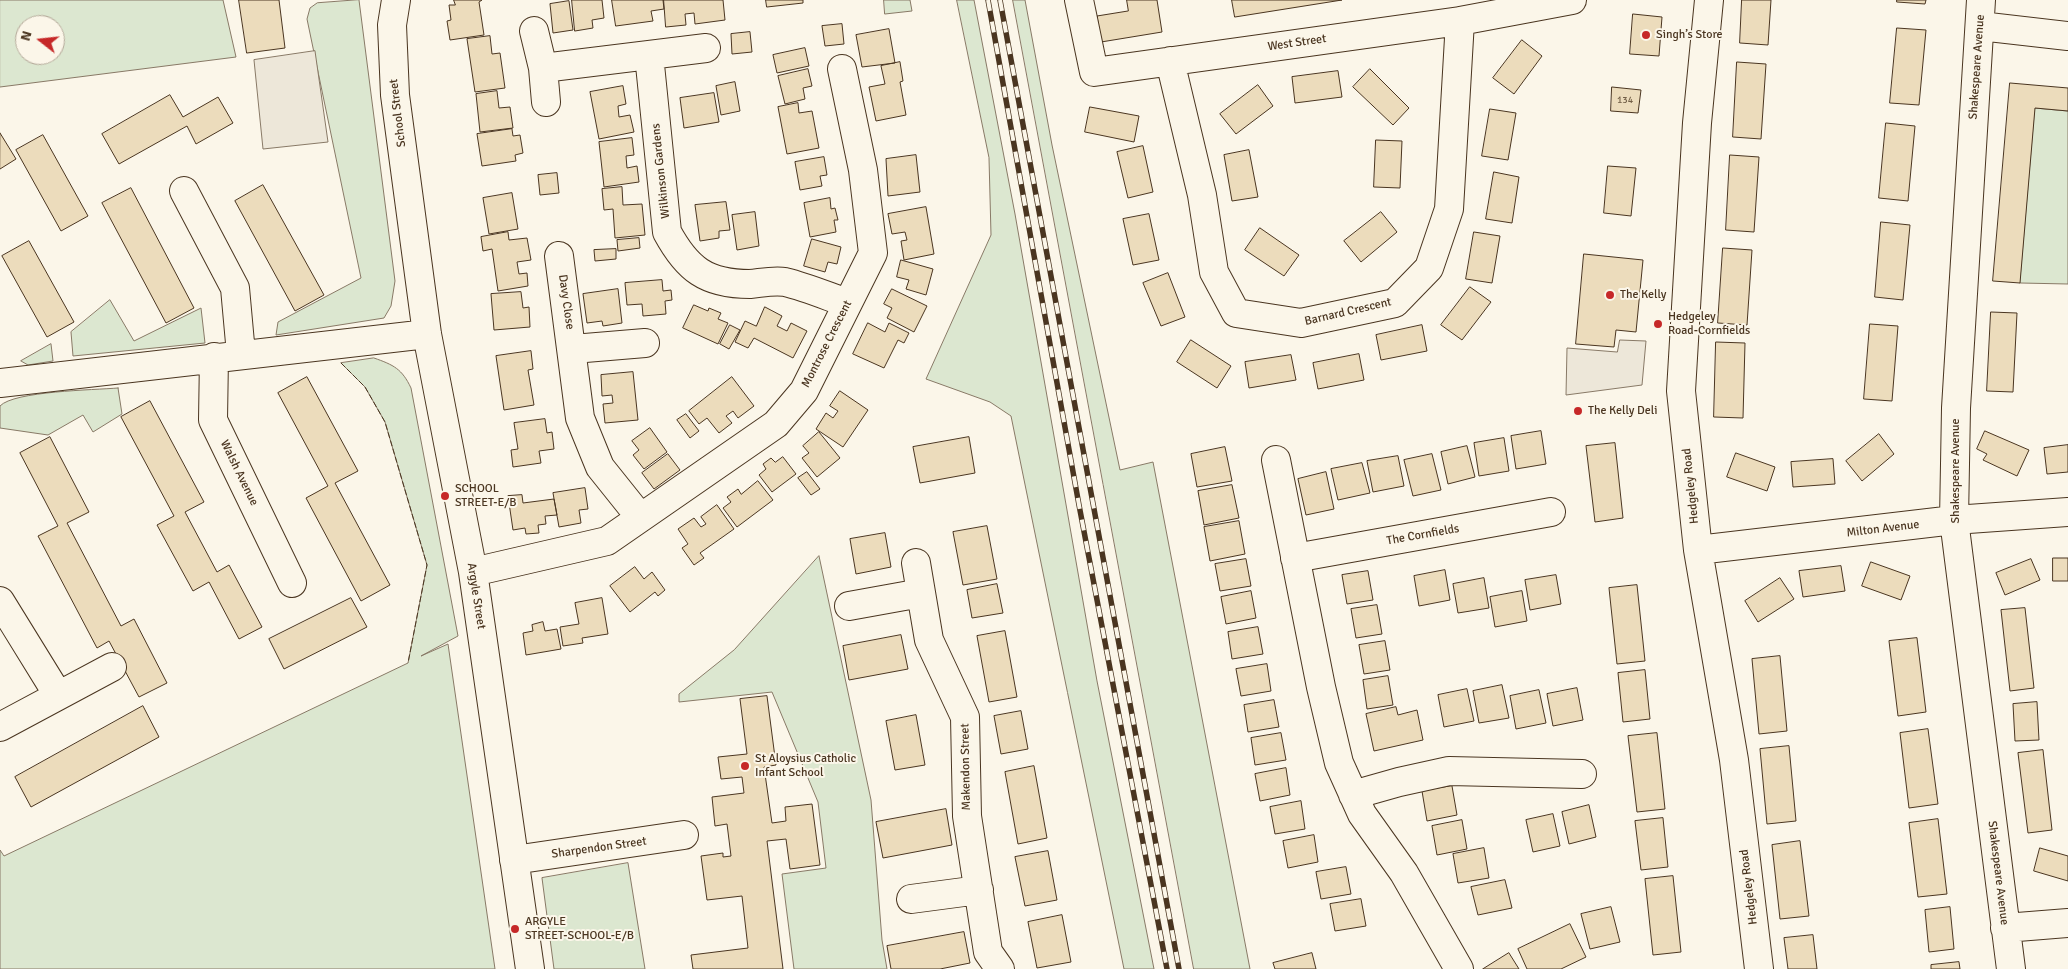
<!DOCTYPE html>
<meta charset="utf-8">
<style>
body{margin:0}
#map{position:relative;width:2068px;height:969px;overflow:hidden;background:#fbf6e9;font-family:Signika,sans-serif}
canvas{display:block}
.north{position:absolute;left:15px;top:15px;width:50px;height:50px;box-sizing:border-box;background:#fbf6e9;border:1px solid #b4a999;border-radius:50%;rotate:286deg;font-size:14px;font-weight:700;line-height:20px;text-align:center;color:#4a3520}
.north::after{content:'';display:block;margin:auto;width:18px;height:22px;background:#c62828;clip-path:polygon(50% 0,100% 100%,50% 72%,0 100%)}
</style>
<div id="map">
<canvas width="2068" height="969"></canvas>
<div class="north">N</div>
</div>
<script>
const g = document.querySelector('canvas').getContext('2d');
g.lineJoin = 'round';
function paint(path, color) { g.fillStyle = color; g.fill(path, 'evenodd'); }
function stroke(path, color, width, dash) { g.strokeStyle = color; g.lineWidth = width; g.lineCap = dash ? 'butt' : 'round'; g.setLineDash(dash || []); g.stroke(path); }
function drawText(font, color, halo, rows, align = 'center') {
  g.font = font + ' Signika,sans-serif'; g.lineWidth = 4; g.setLineDash([]); g.textBaseline = 'middle'; g.strokeStyle = halo; g.fillStyle = color; for (const [text, x, y, turn = 0] of rows) {
    g.save(); g.translate(x, y); g.rotate((+turn || 0) * Math.PI / 180); g.textAlign = isNaN(turn) ? turn : align; if (halo) g.strokeText(text, 0, 0); g.fillText(text, 0, 0); g.restore();
  }
}
const green = new Path2D(`
 M0,0H223L236,57L0,87ZM25,25H55V55H25Z
 M359,0L395,281L391,306L384,318L276,335L278,322L361,278L307,19L310,8L317,3Z
 M884,0H910L912,11L885,14Z
 M957,0H974L1015,214L1097,681L1154,969H1124L1011,416L990,402L926,379L991,235L989,158Z
 M1013,0H1025L1052,145L1120,470L1153,462L1250,969H1194Z
 M2035,108L2068,111V284L2020,283Z
 M110,300L134,341L201,308L205,343L73,356L71,332Z
 M51,344L53,361L28,365L21,361Z
 M374,358C394,365 402,369 411,388L458,636L421,656L448,644L495,969H0V850L4,856L408,663L427,565L385,422L365,387L341,363Z
 M118,388L122,414L93,432L83,415L48,435L0,428V406C14,391 94,390 118,388Z
 M819,556L871,800L882,940L887,969H794L782,874L826,868L818,802L772,692L679,702V694L734,650Z
 M628,863L645,969H554L542,878Z`);
paint(green, '#dce7d0');
stroke(green, '#887966', 1);
const parking = new Path2D(`
 M315,51L328,142L263,149L254,60Z
 M1620,340L1646,341L1642,385L1566,395L1567,348L1617,352Z`);
paint(parking, '#ede7d9');
stroke(parking, '#887966', 1);
const building = new Path2D(`
 M239,0H279L285,48L247,53Z
 M454,0H482L479,2L484,35L450,40L447,21L451,20L449,5H455Z
 M572,0H602L604,18L592,20L593,28L575,31Z
 M612,0H663L664,9L651,11L653,21L616,26Z
 M664,0H723L725,20L695,24L694,13L685,14L686,25L666,27Z
 M766,0H803V3L767,7Z
 M1127,0H1157L1162,32L1101,42L1097,16L1128,11Z
 M1232,0H1342L1235,17Z
 M1742,0H1771L1768,45L1740,43Z
 M1897,0H1926L1925,4L1897,2Z
 M569,1L573,30L553,33L550,4Z
 M1633,14L1662,17L1659,56L1630,54Z
 M842,24L844,44L825,46L822,26Z
 M1897,28L1926,30L1919,105L1890,103Z
 M889,29L895,63L862,67L856,35Z
 M750,32L752,52L732,54L731,34Z
 M490,36L492,54L500,53L505,88L475,92L467,39Z
 M1522,40L1542,56L1514,94L1493,78Z
 M805,48L809,66L777,73L773,55Z
 M900,62L903,81L900,82L906,115L876,121L869,87L885,84L881,66Z
 M1737,62L1766,64L1761,139L1733,137Z
 M808,69L812,86L803,88L805,99L785,104L778,76Z
 M1370,69L1409,108L1393,125L1353,87Z
 M1338,71L1342,97L1295,103L1292,77Z
 M735,82L740,111L721,115L716,86Z
 M2010,83L2068,88V111L2035,108L2020,283L1993,281Z
 M1258,85L1273,106L1236,134L1220,114Z
 M623,86L626,104L618,106L619,117L630,115L634,132L599,139L590,92Z
 M1612,87L1641,90L1638,113L1611,111Z
 M497,91L499,108L510,107L513,128L480,132L476,94Z
 M714,93L719,122L684,128L680,98Z
 M170,95L183,117L218,97L233,123L196,144L187,126L119,164L102,134Z
 M798,103L799,113L812,111L819,148L787,154L778,107Z
 M1090,107L1139,116L1134,142L1085,132Z
 M1490,109L1516,113L1508,160L1482,156Z
 M1886,123L1915,126L1908,201L1879,198Z
 M512,129L513,136L520,135L523,153L515,155L516,161L482,166L477,134Z
 M0,133L16,159L0,169Z
 M43,135L88,216L61,231L16,150Z
 M632,138L634,155L626,156L627,168L637,166L639,182L604,187L599,142Z
 M1376,140L1402,141L1400,188L1374,187Z
 M1143,146L1153,192L1128,198L1117,152Z
 M1249,150L1258,197L1232,201L1224,155Z
 M916,155L920,192L888,196L886,159Z
 M1730,155L1759,157L1754,232L1726,230Z
 M824,157L827,175L820,176L822,186L800,190L795,162Z
 M1608,166L1636,168L1631,216L1604,213Z
 M1494,172L1519,177L1512,223L1486,219Z
 M557,173L559,193L540,195L538,175Z
 M263,185L324,295L295,311L235,201Z
 M622,187L623,205L642,204L645,235L615,238L613,209L604,210L602,189Z
 M131,188L194,308L166,323L102,203Z
 M512,193L518,229L489,234L483,198Z
 M830,198L831,209L835,208L838,220H834L836,232L810,237L804,203Z
 M726,202L730,230L719,231V238L700,241L695,205Z
 M926,207L934,254L904,260L901,241L907,240L905,232L892,234L888,214Z
 M755,212L759,246L737,250L732,215Z
 M1381,212L1397,232L1361,262L1344,241Z
 M1149,214L1159,260L1133,265L1123,219Z
 M1881,222L1910,225L1903,300L1875,297Z
 M1260,228L1299,255L1284,276L1245,250Z
 M508,232L509,240L527,238L531,260L517,262L519,274L527,273L528,286L498,291L492,249L483,251L481,237Z
 M1474,232L1500,236L1492,283L1466,279Z
 M639,238L640,248L618,251L617,240Z
 M812,239L841,247L837,264L828,262L825,272L804,266Z
 M29,241L74,322L47,337L2,256Z
 M1723,248L1752,250L1747,325L1718,323Z
 M616,249V259L595,261L594,250Z
 M1584,254L1643,260L1636,332L1616,330L1614,347L1576,344Z
 M901,260L933,269L926,295L906,289L909,280L897,277Z
 M1168,273L1185,317L1161,326L1143,283Z
 M662,280L663,291L671,290L672,300L665,301L666,314L643,316L642,304L627,305L625,283Z
 M1470,287L1491,302L1462,340L1441,325Z
 M618,289L622,323L603,326L602,321L587,323L583,294Z
 M892,289L927,306L914,332L887,318L892,308L884,304Z
 M521,292L523,308L529,307L530,327L494,330L491,294Z
 M694,305L708,311L709,308L721,313L718,319L728,323L718,344L683,328Z
 M765,307L782,316L777,326L787,331L791,323L807,331L793,358L754,338L748,348L735,342L745,321L756,326Z
 M1991,312L2017,313L2013,392L1987,391Z
 M868,323L885,332L889,323L909,333L904,343L898,340L884,368L853,354Z
 M1870,324L1898,326L1892,401L1864,399Z
 M730,325L740,330L729,349L720,344Z
 M1422,325L1427,351L1381,360L1376,335Z
 M1191,340L1231,366L1217,388L1177,362Z
 M1716,342L1745,343L1743,418L1714,417Z
 M531,351L533,369L528,370L534,405L504,410L496,356Z
 M1359,354L1364,380L1318,389L1313,363Z
 M1291,355L1296,380L1249,388L1245,362Z
 M633,372L638,420L605,423L603,404L613,403L612,395L602,396L601,375Z
 M307,377L358,471L335,483L390,585L361,601L306,498L328,486L278,393Z
 M732,377L754,406L738,418L733,411L726,416L732,423L719,433L707,418L699,424L689,411Z
 M840,391L868,410L843,447L816,429L826,413L833,418L838,411L830,406Z
 M150,401L204,502L185,512L217,572L229,565L262,627L239,639L209,582L193,591L157,525L174,516L121,417Z
 M686,414L699,431L690,438L677,420Z
 M545,419L547,433L552,432L554,449L539,451L541,463L513,467L511,450L518,449L514,423Z
 M650,428L667,452L644,469L633,455L639,450L632,441Z
 M1541,431L1546,464L1516,469L1511,436Z
 M1985,431L2029,450L2017,476L1983,460L1987,454L1977,449Z
 M819,432L840,458L817,477L802,458L809,453L803,446Z
 M1879,434L1894,454L1862,481L1846,461Z
 M50,437L89,512L67,523L121,626L134,619L167,683L139,697L109,641L97,648L38,536L58,526L20,453Z
 M969,437L975,473L920,483L913,447Z
 M1504,438L1509,471L1479,476L1474,443Z
 M1615,443L1623,518L1595,522L1586,446Z
 M2068,445V472L2047,474L2044,448Z
 M1467,446L1475,477L1448,484L1441,452Z
 M1225,447L1232,481L1197,487L1191,454Z
 M1736,453L1775,467L1767,491L1727,477Z
 M668,454L680,470L654,489L642,473Z
 M1432,454L1441,490L1413,496L1404,460Z
 M1398,456L1404,486L1373,492L1367,461Z
 M783,457L796,474L772,492L759,475L766,469L763,464L771,458L775,462Z
 M1833,459L1835,484L1793,487L1791,462Z
 M1362,463L1370,493L1338,500L1331,469Z
 M807,472L820,489L811,495L798,478Z
 M1326,472L1334,509L1306,515L1298,479Z
 M758,481L773,500L737,527L723,508L731,502L727,497L738,489L741,494Z
 M1232,485L1239,518L1204,525L1198,491Z
 M585,488L588,509L579,510L581,523L559,527L553,493Z
 M522,495L523,503L554,499L557,515L545,516L546,524L538,525L539,533L526,534L525,528L513,530L508,496Z
 M717,505L734,529L700,553L704,558L694,565L682,548L688,544L678,529L694,518L701,527L706,524L701,517Z
 M1239,521L1245,554L1210,561L1204,527Z
 M987,526L997,579L963,585L953,532Z
 M885,533L891,567L856,574L850,539Z
 M2053,558H2068V581H2053Z
 M1246,559L1251,586L1220,591L1215,564Z
 M2031,559L2040,580L2005,595L1996,573Z
 M1871,562L1910,576L1901,600L1862,586Z
 M1841,566L1845,591L1803,597L1799,571Z
 M635,567L644,579L652,572L665,590L658,596L655,592L630,612L610,586Z
 M1445,570L1450,600L1419,606L1414,576Z
 M1368,571L1373,600L1347,604L1342,575Z
 M1556,575L1561,604L1530,610L1525,580Z
 M1484,578L1489,608L1458,613L1453,584Z
 M1780,578L1794,599L1758,622L1745,601Z
 M997,584L1003,613L972,618L967,590Z
 M1637,585L1645,661L1617,664L1609,588Z
 M1251,591L1256,618L1226,624L1221,597Z
 M1522,591L1527,621L1495,627L1490,597Z
 M351,598L367,627L284,669L269,639Z
 M602,598L608,634L582,638L583,643L563,646L560,627L579,624L575,603Z
 M1377,605L1382,634L1356,638L1351,609Z
 M2025,608L2034,688L2010,691L2001,610Z
 M543,622L545,631L557,629L561,649L526,655L523,633L533,631L532,625Z
 M1258,627L1263,654L1232,659L1228,632Z
 M1005,631L1017,697L989,702L977,636Z
 M901,635L908,669L849,680L843,646Z
 M1917,638L1926,712L1898,716L1889,641Z
 M1385,641L1390,670L1364,674L1359,645Z
 M1780,656L1787,731L1759,734L1752,659Z
 M1267,664L1271,691L1241,696L1236,669Z
 M1645,670L1650,719L1623,722L1618,673Z
 M1388,676L1393,705L1367,709L1363,680Z
 M1502,685L1509,718L1479,723L1473,691Z
 M1577,688L1583,720L1553,726L1547,694Z
 M1467,689L1474,721L1444,727L1438,695Z
 M1539,690L1546,723L1516,729L1510,696Z
 M767,696L776,765L764,767L772,823L786,821L785,807L812,804L820,865L790,869L786,839L767,841L783,969H693L691,955L748,948L742,896L707,900L701,856L723,853V857L731,856L727,824L715,826L712,797L744,793L742,777L721,779L718,757L747,754L740,699Z
 M1274,700L1279,727L1248,732L1244,705Z
 M2037,702L2039,740L2015,741L2013,704Z
 M143,706L159,737L31,807L15,777Z
 M1396,707L1398,715L1417,710L1423,740L1374,751L1366,714Z
 M1021,711L1028,749L1001,754L994,716Z
 M916,715L925,765L895,770L886,721Z
 M1928,729L1938,804L1909,808L1900,733Z
 M1281,733L1286,760L1255,765L1251,738Z
 M1657,733L1665,809L1637,812L1628,736Z
 M1789,746L1796,821L1767,824L1760,749Z
 M2043,750L2052,830L2028,833L2018,753Z
 M1034,766L1047,838L1018,844L1005,772Z
 M1286,768L1290,795L1260,801L1255,774Z
 M1452,786L1457,815L1427,821L1422,791Z
 M1301,801L1305,829L1275,834L1270,807Z
 M1589,805L1596,837L1569,844L1562,812Z
 M946,809L952,845L883,858L876,822Z
 M1553,814L1560,846L1533,852L1526,820Z
 M1663,818L1668,867L1641,870L1635,821Z
 M1938,819L1947,894L1918,897L1909,823Z
 M1462,820L1467,849L1437,855L1432,826Z
 M1314,835L1318,862L1288,868L1283,841Z
 M1800,841L1809,916L1780,919L1772,845Z
 M1484,848L1489,878L1458,883L1453,854Z
 M2040,848L2068,856V881L2034,871Z
 M1048,851L1057,900L1025,906L1015,857Z
 M1346,867L1351,894L1321,899L1316,872Z
 M1673,876L1681,952L1653,955L1645,879Z
 M1505,880L1512,908L1478,915L1471,887Z
 M1361,899L1366,926L1335,931L1330,904Z
 M1611,907L1620,942L1590,949L1581,914Z
 M1950,907L1954,949L1929,952L1925,910Z
 M1062,915L1071,962L1037,968L1028,922Z
 M1570,924L1586,957L1561,969H1527L1518,949Z
 M964,932L970,963L940,969H891L887,946Z
 M1813,935L1817,969H1788L1784,938Z
 M1312,953L1316,969H1275L1273,963Z
 M1509,953L1519,969H1483Z
 M1959,962L1960,969H1931V965Z`);
paint(building, '#ecdcbc');
stroke(building, '#4a3520', 1);
const minor = new Path2D(`
 M396,0L392,25L395,95L427,334L473,572L530,969
 M1079,0L1094,72L1460,21L1572,0
 M1709,0L1697,123L1681,391L1698,550L1734,760L1759,969
 M1981,0L1956,408L1954,520L2011,969
 M1980,26L2068,36
 M534,31L543,68L546,102
 M649,55L667,232C687,269 706,284 750,284C761,283 774,280 785,282C806,287 827,296 847,303
 M1170,61L1202,195L1214,272L1236,313L1301,323L1395,303L1429,268L1449,209L1460,21
 M543,68L706,48
 M184,191L235,288L241,354
 M559,256L580,418L600,467L640,517
 M573,349L645,343
 M214,357L213,420L292,583
 M0,383L427,334
 M1276,460L1321,687L1339,763L1362,814L1404,873L1459,969
 M1698,550L1954,520L2068,512
 M1295,558L1551,512
 M916,563L929,640L965,717L967,816L988,952L1000,969
 M473,572L607,541L776,424L804,391L873,253L863,170L842,69
 M0,601L58,695
 M849,606L921,593
 M0,727L112,667
 M1353,795L1399,782L1449,771L1582,774
 M514,860L684,835
 M911,899L979,890
 M2005,928L2068,923`);
stroke(minor, '#4a3520', 30);
stroke(minor, '#fbf6e9', 28);
const rail = new Path2D(`
 M988,0L1079,505L1167,969
 M1000,0L1179,969`);
stroke(rail, '#4a3520', 5.5);
stroke(rail, '#fbf6e9', 4, [11]);
stroke(new Path2D(`
 M341,363L365,387L385,422L427,565L408,663`), '#4a3520', 1, [6, 2.5]);
for (const [x, y, r, color] of [
 [1646,35,5,"#c62828"],
 [1610,295,5,"#c62828"],
 [1658,324,5,"#c62828"],
 [1578,411,5,"#c62828"],
 [445,496,5,"#c62828"],
 [745,766,5,"#c62828"],
 [515,929,5,"#c62828"]
]) { const dot = new Path2D(); dot.arc(x, y, r, 0, 2 * Math.PI); g.fillStyle = color; g.fill(dot); stroke(dot, '#fbf6e9', 2); }
drawText('10px', '#725f47', null, [
 ["134",1625,100]
]);
drawText('12px', '#4a3520', '#fbf6e9', [
 ["Singh’s Store",1656,35],
 ["The Kelly",1620,295],
 ["Hedgeley",1668,317],
 ["Road-Cornfields",1668,331],
 ["The Kelly Deli",1588,411],
 ["SCHOOL",455,489],
 ["STREET-E/B",455,503],
 ["St Aloysius Catholic",755,759],
 ["Infant School",755,773],
 ["ARGYLE",525,922],
 ["STREET-SCHOOL-E/B",525,936]
], 'left');
drawText('12px', '#4a3520', '#fbf6e9', [
 ["West Street",1297,43,-8],
 ["Shakespeare Avenue",1977,67,-86],
 ["School Street",398,113,-97],
 ["Wilkinson Gardens",661,171,-96],
 ["Davy Close",566,302,82],
 ["Barnard Crescent",1348,312,-13],
 ["Montrose Crescent",827,344,-63],
 ["Shakespeare Avenue",1956,471,-90],
 ["Walsh Avenue",239,473,64],
 ["Hedgeley Road",1691,486,-96],
 ["Milton Avenue",1883,529,-7],
 ["The Cornfields",1423,535,-10],
 ["Argyle Street",476,596,81],
 ["Makendon Street",966,767,-91],
 ["Sharpendon Street",599,848,-8],
 ["Shakespeare Avenue",1998,873,83],
 ["Hedgeley Road",1749,887,-97]
]);
</script>
